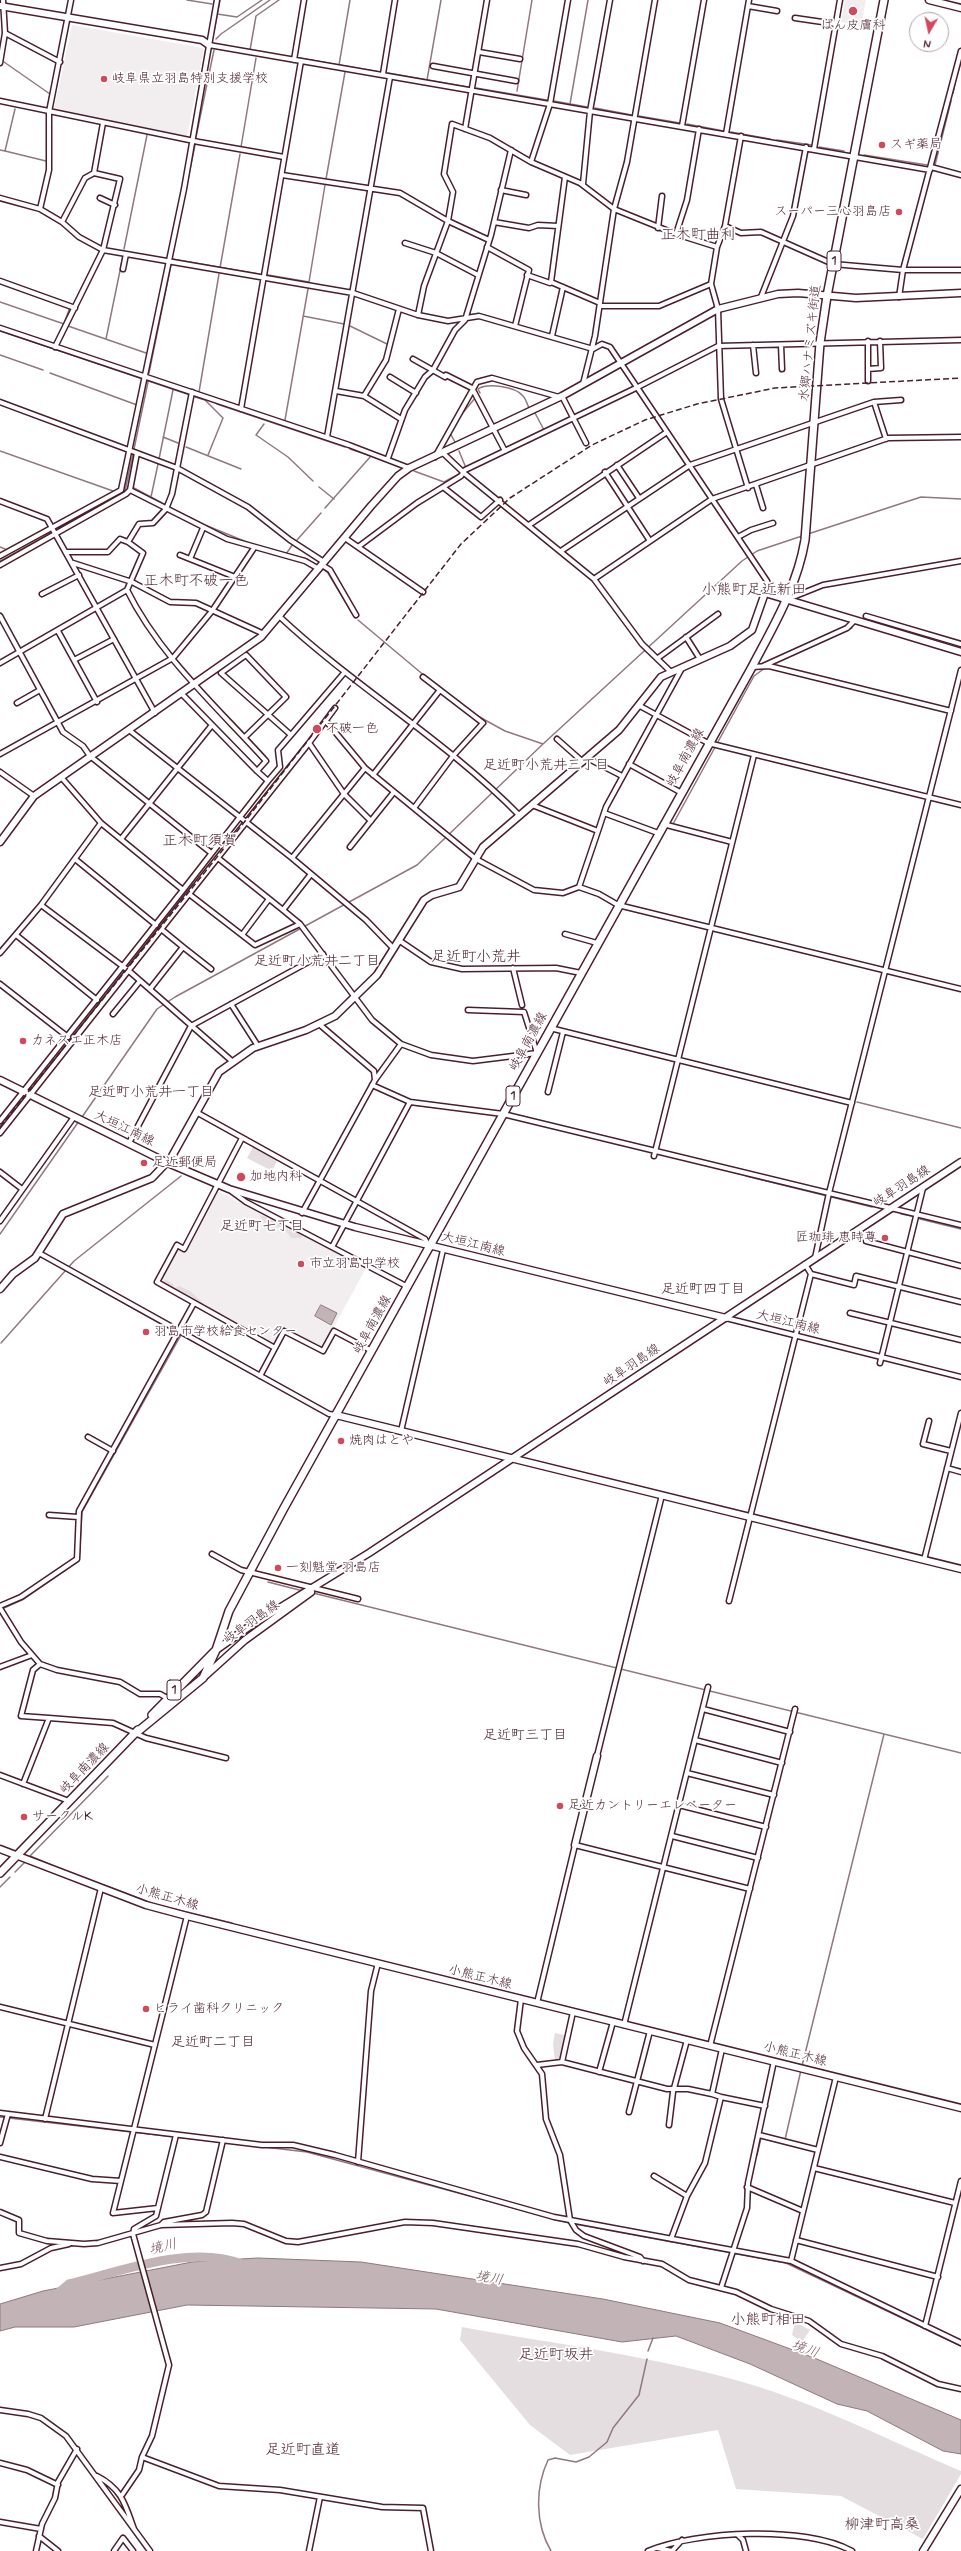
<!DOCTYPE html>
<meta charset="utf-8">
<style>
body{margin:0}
#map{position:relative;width:961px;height:2551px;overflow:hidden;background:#fff;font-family:Mynerve,sans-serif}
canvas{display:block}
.north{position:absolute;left:909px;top:12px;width:40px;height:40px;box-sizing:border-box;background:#fff;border:1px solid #b7a5aa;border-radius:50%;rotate:189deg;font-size:11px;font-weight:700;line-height:16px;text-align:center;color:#4a1f2b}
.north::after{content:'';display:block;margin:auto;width:14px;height:18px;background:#d1495b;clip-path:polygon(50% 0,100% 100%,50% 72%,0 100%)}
</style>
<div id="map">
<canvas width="961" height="2551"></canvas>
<div class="north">N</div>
</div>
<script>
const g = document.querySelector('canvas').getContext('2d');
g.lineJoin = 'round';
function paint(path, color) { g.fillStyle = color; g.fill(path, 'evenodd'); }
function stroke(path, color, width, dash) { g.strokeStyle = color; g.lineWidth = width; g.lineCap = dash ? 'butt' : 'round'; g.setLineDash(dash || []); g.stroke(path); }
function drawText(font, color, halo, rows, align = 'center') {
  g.font = font + ' Mynerve,"Klee One",sans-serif'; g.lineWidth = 3.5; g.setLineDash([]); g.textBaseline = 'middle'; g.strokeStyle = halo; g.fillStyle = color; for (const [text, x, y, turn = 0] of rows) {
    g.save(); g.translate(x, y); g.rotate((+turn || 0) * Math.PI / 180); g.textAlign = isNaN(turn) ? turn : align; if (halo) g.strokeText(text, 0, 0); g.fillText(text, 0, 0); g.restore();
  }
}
paint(new Path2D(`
 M845,0H866L861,26L841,22Z
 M72,25L204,48L187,136L54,109Z
 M217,1191L366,1268L322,1349L282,1328L273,1344L158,1282L177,1249L185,1253Z`), '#f2eeef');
paint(new Path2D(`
 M253,1147L277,1161L272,1171L247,1158Z
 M259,1215C272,1218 279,1225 291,1231C295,1233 298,1232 303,1235L301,1238H291C286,1229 277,1226 267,1225Z
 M166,1280L173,1284L174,1288L179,1286L190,1291L204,1304L221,1313L218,1314L162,1285V1282Z
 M555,2033L568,2036L562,2060L555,2061L553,2044Z
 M795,2322L810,2330L802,2342L792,2335Z
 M462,2327C556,2344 653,2356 746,2383C820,2405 890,2441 961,2471V2474L923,2539L841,2496L736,2489L718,2430L570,2455L530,2425L460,2340Z`), '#e5dee0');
const water = new Path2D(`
 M321,1305L337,1313L331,1325L315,1316Z
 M258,2258L361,2262L603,2299L720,2323L812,2357L961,2420V2454L943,2451L867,2411L837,2404L750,2364L676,2336L622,2342L436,2309L187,2305L74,2327H15L0,2331V2304L43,2291L192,2262Z`);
paint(water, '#c1b3b6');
stroke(water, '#91787e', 1);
stroke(new Path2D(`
 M187,0L212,4
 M217,14L237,17L262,0
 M214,31L220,0
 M216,39L221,34L270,0
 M215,44L290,57
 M250,50L256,16L279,0
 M299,58L380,72
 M4,62L50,94L47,110
 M339,65L350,0
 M388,73L468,87
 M957,75L961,61
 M427,80L441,0
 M476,88L547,100
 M517,91L532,0
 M953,93L955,83
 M554,101L587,107
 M594,103L600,69
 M570,104L588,0
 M595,108L632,115
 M15,109L5,151L46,161
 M639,116L680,123
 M687,124L724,131
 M731,132L770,139
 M196,137L214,50
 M777,140L812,145
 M241,147L256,58
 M819,147L844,151
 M0,150L5,151
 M864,155L927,165
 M935,165L951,101
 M326,179L345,72
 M124,249L147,135
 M172,257L195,145
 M172,259L259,274
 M220,268L240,154
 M268,275L309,282L325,185
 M28,289L71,304L64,324
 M0,302L64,324
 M303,316L344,324
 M68,326L146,353
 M350,326L387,344
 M7,333L190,395
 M106,339L123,256
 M0,355L43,370
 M50,373L137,405
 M149,373L171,265
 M199,392L219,274
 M480,393L478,389C487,383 515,386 523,396C526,399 527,404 529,408
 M195,397L205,400L223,418L208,455
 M217,404L345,447
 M535,413L544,430
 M461,415L476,397
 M285,420L308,289
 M264,424L256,435L288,457L313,481
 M450,433L455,442
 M163,437L178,443
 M186,447L241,469
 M134,449L148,382
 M350,449L384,460
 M0,451L113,491
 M459,451L466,468
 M159,459L173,390
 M414,471L444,482L459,474
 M319,487L334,499
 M134,488L164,504
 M151,497L158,464
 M169,507L205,525L254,545
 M325,508L371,456
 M60,528L125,491L133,454
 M808,534L921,497L961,499
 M297,540L321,513
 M0,547L5,549
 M286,554L293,544
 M292,555L307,559L316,565
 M0,561L53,532
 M323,569L328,573L352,613
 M358,620L426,677
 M810,647L852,628
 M474,714L505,731L543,744
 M673,824L754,676L765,668
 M857,1102L961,1128
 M413,1105L438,1108
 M82,1117L157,1009L175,997L417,865L543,744L742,561L757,551L802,536
 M603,1140L741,1174
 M746,1176L872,1207
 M901,1214L912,1216
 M920,1219L961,1229
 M0,1234L79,1121
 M79,1278L177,1333
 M736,1323L961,1379
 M181,1335L300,1400
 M1,1343L74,1261L181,1176
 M268,1582L303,1591
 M313,1593L961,1753
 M4,1608L24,1599L79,1561L82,1512L181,1335
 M65,1871L30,1856L108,1776
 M15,1872L25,1862
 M84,1878L100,1884
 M104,1885L154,1904L232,1923
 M0,1887L10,1877
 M802,2066L884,1734
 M0,2117L246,2145
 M784,2144L801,2070
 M264,2147L307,2152L569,2223
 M757,2155L761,2138L814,2151
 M575,2224L786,2263L961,2346
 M648,2351L653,2338
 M551,2551C535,2524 535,2488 548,2460L555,2458L576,2462L589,2457L607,2442L613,2428L639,2395L647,2359`), '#91787e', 1.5);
stroke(new Path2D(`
 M56,2295L69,2284C119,2272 191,2244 241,2264`), '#c1b3b6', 9);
const street = new Path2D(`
 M748,6L777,11
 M795,18L836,24
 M5,33L60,62
 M209,45L930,170
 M479,52L520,59
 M294,60L304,0
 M0,63L5,33L3,0
 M433,66L516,81
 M383,74L395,0
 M0,101L199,142L284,157
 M682,126L704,0
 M465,129L487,0
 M726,134L749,0
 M741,136L725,226L717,247L711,284L718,309L721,399L748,488
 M814,149L840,0
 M531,162L550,104L568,0
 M931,167L961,175
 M282,175L400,193L448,221L489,240
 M583,184L590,111L610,0
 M501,190L526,195
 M0,198L40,209L62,222L79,237L103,250L353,293L418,315L448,321L479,316L593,349L602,344L610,347L767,581L769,586L765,593
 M100,198L115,205
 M40,209L49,170V112L71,0
 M62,222L85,178L94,173L103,123
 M494,222L529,228L538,225L558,226
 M725,226L741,233L761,232L833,264L903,270H961
 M658,228L662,196
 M676,234L687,200L699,129
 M405,243L436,253L478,275
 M487,247L529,270L515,326
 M123,269L126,254
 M527,275L550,283L551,282L600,303
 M0,281L75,308
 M551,282L565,177
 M761,297L793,216L806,147
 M899,297L903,270L961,51
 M600,306H659L711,284
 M418,315L424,286L448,221L453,192L444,174L452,124L490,138L531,162L580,183L614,209L676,234L717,247
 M0,328L349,445L409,468
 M552,336L563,287
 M868,341V381
 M753,345L756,373
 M781,345L782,369
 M55,347L103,250L120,179L94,173
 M413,359L445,377L446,375L472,388L505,451
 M868,369L881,368L880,341
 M390,377L416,393
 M583,384L595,336L614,209L627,162L655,0
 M336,391L364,396L401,419
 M364,396L386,360L399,309
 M562,396L586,443
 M0,402L137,453
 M874,402L886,439
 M241,409L301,61
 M327,437L390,77
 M443,453L464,473L594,579L642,644L671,672
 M435,457L477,382L492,378L559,397
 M388,458L405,410L425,377L433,370L455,330L465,320L491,235L511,150
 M617,465L639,498
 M605,472L650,541
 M756,485L763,508
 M443,487L481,517L500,500
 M0,501L47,519L155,713
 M529,525L667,432
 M738,537L751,530L773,523
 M345,538L423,592
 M128,542L139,524L153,523L166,509L172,494L192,392
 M358,547L417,503L461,476L465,470L638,387L718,346L961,340
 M561,551L690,465L874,402L901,400
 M180,555L235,577
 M0,556L121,490L184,189L217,0
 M190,559L203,528
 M73,563L132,582L170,602L196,603L264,634
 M0,565L126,494L130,490
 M322,565L330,570L356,615
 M319,569L305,561L227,539L130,490L137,453L177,468L248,507L290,540L324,562
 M594,579L712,499L888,438L961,437
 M127,590C159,655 217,707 266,761L257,771L268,781L280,767L278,750L291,735L221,673L246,655L286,697L245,737
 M42,594L79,575
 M788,599L823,585L961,561
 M0,616L63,732L83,746L90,756L210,852
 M866,616L961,644
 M280,617C356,688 447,741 520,816
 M58,631L97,702
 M686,637L700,659
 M658,658L718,614
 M74,660L114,639
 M0,663L127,590L143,553L128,542L120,539L108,552H67
 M763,666L847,628L855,620
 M752,667L769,666L951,711
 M181,693L257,771
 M17,703L40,690
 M640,706L708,743L961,805
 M326,721L365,768
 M129,730L292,858L366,920L394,949
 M291,735L344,673
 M557,739L583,762
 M309,743L335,708
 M0,754L173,658L212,611L254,548
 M587,758L622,776
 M629,764L680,792
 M0,772L34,796
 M373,775L440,690
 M61,777L101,823L183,890L268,781
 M532,805L598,831L579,887
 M414,808L453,756L483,723L423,677
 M604,813L658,833
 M663,824L732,842
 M598,831L606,807L682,668
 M121,839L212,725
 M350,847L394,792
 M218,858L283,910L311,874
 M292,858L365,768L476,859L534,890L563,893L579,887L599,894L618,905L961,989
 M75,859L156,925
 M189,894L309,743L344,794L371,821
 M41,905L129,971L233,1062
 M283,910L300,924L372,1020L401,1044L431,1055L473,1061L537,1053L524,1012L468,1010
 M565,934L597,943
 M16,935L97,1000
 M242,935L269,899
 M400,941L431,962L462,969L556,968L581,973
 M183,947L211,969
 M0,953L41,905L101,823
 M513,968L522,1005
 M0,984L68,1037
 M150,989L183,947L161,929
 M231,1004L258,1046
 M113,1014L140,981
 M319,1024L374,1071L375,1080
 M550,1028L852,1103
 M372,1085L410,1102L503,1114L961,1225
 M548,1092L563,1032
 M196,1112L425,1239L428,1245
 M0,1121L183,890
 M0,1133L189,894L255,945L300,924
 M242,1138L184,1249L177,1245L157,1282L275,1348
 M129,1143L191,1026L323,954
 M654,1156L754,755
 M0,1172L22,1189
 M231,1191L246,1202L408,1287
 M302,1213L375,1080L401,1044
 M0,1221L74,1117
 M866,1241L961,1266
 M332,1247L410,1102
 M39,1253L329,1414L336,1415
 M815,1258L829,1193L961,670
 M811,1274L854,1285L856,1276L961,1302
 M850,1313L961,1340
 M726,1318L961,1377
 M880,1363L923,1188
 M260,1376L284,1331L323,1351L334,1331L372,1351
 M929,1421L923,1444L951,1451
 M401,1431L443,1250
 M88,1437L113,1451
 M947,1468L961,1472
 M49,1515L78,1517
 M212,1554L241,1570L358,1599
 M924,1560L961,1413
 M729,1601L811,1274L805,1264
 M0,1606L21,1597L77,1559L79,1511L194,1303
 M0,1608L21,1642L40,1664L57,1670L120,1682L140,1694H160L167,1698
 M0,1667L32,1655
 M703,1709L790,1732
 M49,1718L113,1723L146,1738L226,1758
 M695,1740L782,1763
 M597,1756L662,1495
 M687,1773L774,1795
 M0,1775L69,1801
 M23,1784L49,1718L21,1716L33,1670L40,1664
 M679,1805L766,1827
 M672,1836L758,1858
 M521,1999L517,2031L524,2048L542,2074L546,2119L560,2155L570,2220L576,2230L584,2236L640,2257L643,2261
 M537,2003L575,1845L750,1889
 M0,2007L155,2045
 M624,2025L708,1687
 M710,2046L795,1709
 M562,2062L573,2012
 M537,2065L562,2062L667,2089H688L712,2094
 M599,2072L613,2022
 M721,2097L765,2106
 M629,2112L650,2031
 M0,2113L262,2145H293L335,2155L554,2217L791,2261L961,2343
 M45,2119L101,1888
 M669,2125L673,2092L687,2040
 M759,2135L818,2150
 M0,2143L8,2114
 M0,2157L92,2179L121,2181L187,1916
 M358,2162L371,1991L378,1963
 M814,2168L955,2203
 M654,2176L687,2196
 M121,2181L113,2213L158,2208
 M747,2187L803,2211
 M0,2212L19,2220V2233L47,2241L84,2244L98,2243L161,2225L232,2223L244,2224L286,2241L298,2242L405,2222L433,2223L578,2244L624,2257L662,2264L689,2280L736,2292L771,2309L809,2321L841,2344L882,2356L938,2384L961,2389
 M161,2225L164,2222L202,2215L206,2212L223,2140
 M671,2239L687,2196L705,2163L721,2097L712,2094L722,2049
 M796,2240L938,2277
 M791,2261L836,2077
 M0,2268L21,2264L51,2248L69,2244
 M721,2288L747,2208L748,2183L774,2061
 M925,2326L961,2181
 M0,2410L28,2414L41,2418L66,2436L150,2551
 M142,2457L219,2486L280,2490L382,2507L423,2508L431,2551
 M0,2463L27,2470L58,2485
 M97,2476C122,2489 125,2504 134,2529
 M122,2495L139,2470L142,2457L152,2436L169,2365L133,2234L134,2229L156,2216L176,2135
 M0,2522L41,2529
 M738,2535L743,2540L746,2551
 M39,2536L58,2551
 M657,2548L672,2551
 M36,2551L42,2524L55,2498L58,2482L77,2449
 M114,2551L123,2538L133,2551
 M309,2551L320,2497
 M648,2551C696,2531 805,2525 852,2551
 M672,2551L682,2540`);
const secondary = new Path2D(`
 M929,0L961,8
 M0,6L202,40L209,45
 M0,842L34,796L261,637L371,506L398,476L409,468L562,396L718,309L778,294L798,293L856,298L961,293
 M0,1080L168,1163L229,1189L355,1227L726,1318
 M0,1289L13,1274L35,1258L63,1214L152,1178L171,1158L219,1072L253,1048L306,1030L335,1016L377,975L424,900L432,895L459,887L483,847L619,730L661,677L730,646L752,630L765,593L961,652
 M336,1415L961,1569
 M216,1650L250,1626L369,1553L961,1162
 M204,1677L245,1640L311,1592
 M575,1845L597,1756
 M0,1849L146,1905L187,1916L961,2108
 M923,2551L961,2489`);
const primary = new Path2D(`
 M152,1715L215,1651
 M136,1733L203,1678L216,1650L229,1611L284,1508L752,667C774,625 797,587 805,540L820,343L827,296L884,0
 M0,1873L138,1730`);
stroke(street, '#4a1f2b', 7);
stroke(secondary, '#4a1f2b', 9);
stroke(primary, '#4a1f2b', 10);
stroke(street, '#fff', 4);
stroke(secondary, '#fff', 6);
stroke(primary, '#fff', 7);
stroke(new Path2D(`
 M0,1127L221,852L461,544L510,498L592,445L645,420L697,404L775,388L961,378`), '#4a1f2b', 1.5, [6, 3]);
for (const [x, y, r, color] of [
 [853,11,5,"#d1495b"],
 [104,79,4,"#d1495b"],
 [882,145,4,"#d1495b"],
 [899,212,4,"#d1495b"],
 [317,729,5,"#d1495b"],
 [23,1041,4,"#d1495b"],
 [144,1163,4,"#d1495b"],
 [241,1177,5,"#d1495b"],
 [885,1238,4,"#d1495b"],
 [301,1264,4,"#d1495b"],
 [146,1332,4,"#d1495b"],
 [341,1441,4,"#d1495b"],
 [278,1568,4,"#d1495b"],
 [560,1806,4,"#d1495b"],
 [24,1817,4,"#d1495b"],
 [146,2009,4,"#d1495b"]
]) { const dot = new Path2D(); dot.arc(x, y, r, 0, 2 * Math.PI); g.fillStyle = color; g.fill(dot); stroke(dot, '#fff', 1.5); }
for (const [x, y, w] of [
 [834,261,14],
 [513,1096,14],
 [174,1690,14]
]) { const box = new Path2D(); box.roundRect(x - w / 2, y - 10, w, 20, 3); g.fillStyle = '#fff'; g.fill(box); stroke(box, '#4a1f2b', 1); }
drawText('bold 12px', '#4a1f2b', null, [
 ["1",834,261],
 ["1",513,1096],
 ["1",174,1690]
]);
drawText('13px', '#4a1f2b', '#fff', [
 ["ばん皮膚科",853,26,"center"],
 ["岐阜県立羽島特別支援学校",112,79],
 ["スギ薬局",890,145],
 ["スーパー三心羽島店",891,212,"right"],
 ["不破一色",326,729],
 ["カネスエ正木店",31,1041],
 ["足近郵便局",152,1163],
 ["加地内科",250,1177],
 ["匠珈琲 恵時尊",877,1238,"right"],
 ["市立羽島中学校",309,1264],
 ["羽島市学校給食センター",154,1332],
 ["焼肉はとや",349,1441],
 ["一刻魁堂 羽島店",286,1568],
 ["足近カントリーエレベーター",568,1806],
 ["サークルK",32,1817],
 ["ヒライ歯科クリニック",154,2009]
], 'left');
drawText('13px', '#4a1f2b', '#fff', [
 ["水郷ハナミズキ街道",811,343,-84],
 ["岐阜南濃線",686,758,-61],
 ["岐阜南濃線",529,1042,-61],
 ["大垣江南線",124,1129,26],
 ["岐阜羽島線",902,1187,-33],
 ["大垣江南線",473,1245,14],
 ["大垣江南線",788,1323,14],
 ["岐阜南濃線",373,1325,-61],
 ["岐阜羽島線",632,1366,-34],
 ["岐阜羽島線",252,1623,-36],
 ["岐阜南濃線",85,1769,-46],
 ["小熊正木線",167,1898,16],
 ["小熊正木線",480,1978,14],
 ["小熊正木線",795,2055,14]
]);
drawText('14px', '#4a1f2b', '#fff', [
 ["足近町小荒井三丁目",546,766],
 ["足近町小荒井二丁目",317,962],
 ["足近町小荒井一丁目",151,1093],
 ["足近町七丁目",262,1227],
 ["足近町四丁目",703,1290],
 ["足近町三丁目",525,1736],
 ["足近町二丁目",213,2043]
]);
drawText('italic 14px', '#74535c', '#fff', [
 ["境川",163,2248,-13],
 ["境川",489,2279,10],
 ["境川",805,2350,20]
]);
drawText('15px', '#4a1f2b', '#fff', [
 ["正木町曲利",698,236],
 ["正木町不破一色",196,582],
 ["小熊町足近新田",754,591],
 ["正木町須賀",200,842],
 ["足近町小荒井",476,958],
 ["小熊町相田",768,2321],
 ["足近町坂井",556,2356],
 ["足近町直道",303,2451],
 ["柳津町高桑",882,2526]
]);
</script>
